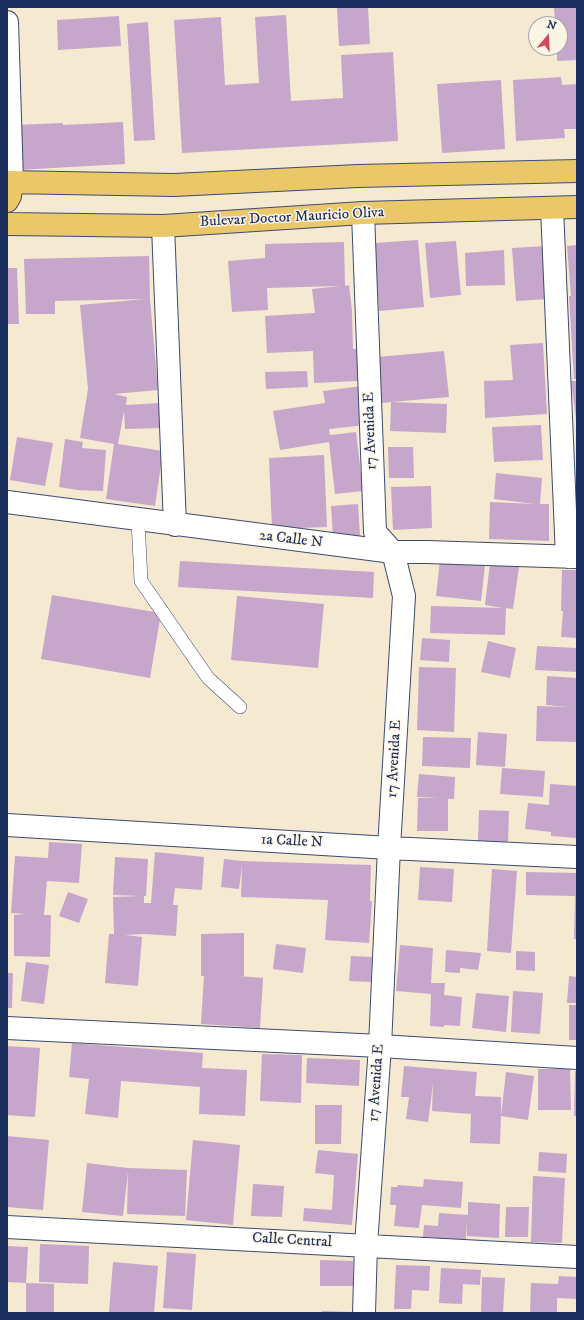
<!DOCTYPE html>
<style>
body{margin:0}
#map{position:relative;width:584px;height:1320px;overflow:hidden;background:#f6e9d1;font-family:"IM FELL DW Pica",serif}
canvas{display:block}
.frame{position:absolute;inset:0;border:8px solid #1b2f5e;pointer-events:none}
.north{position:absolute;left:528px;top:16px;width:40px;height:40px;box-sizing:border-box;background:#fcf5e5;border:1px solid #a2a6af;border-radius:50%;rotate:19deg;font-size:11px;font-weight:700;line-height:16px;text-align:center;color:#1b2f5e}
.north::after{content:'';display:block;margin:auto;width:14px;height:18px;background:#d1495b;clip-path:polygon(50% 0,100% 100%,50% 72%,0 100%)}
</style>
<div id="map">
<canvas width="584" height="1320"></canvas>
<div class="frame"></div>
<div class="north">N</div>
</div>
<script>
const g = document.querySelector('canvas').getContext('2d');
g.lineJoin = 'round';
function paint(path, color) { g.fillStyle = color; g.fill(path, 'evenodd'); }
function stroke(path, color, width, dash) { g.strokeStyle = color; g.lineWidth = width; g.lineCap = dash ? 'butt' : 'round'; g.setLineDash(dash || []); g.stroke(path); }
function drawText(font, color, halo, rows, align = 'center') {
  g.font = font + ' "IM FELL DW Pica",serif'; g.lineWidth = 3; g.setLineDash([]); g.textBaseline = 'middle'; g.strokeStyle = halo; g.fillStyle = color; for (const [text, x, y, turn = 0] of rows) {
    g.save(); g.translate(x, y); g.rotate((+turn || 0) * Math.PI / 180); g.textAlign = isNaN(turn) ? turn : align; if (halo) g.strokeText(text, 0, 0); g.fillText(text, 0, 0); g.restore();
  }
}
paint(new Path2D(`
 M337,7H368L370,44L339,46Z
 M554,7H577V60L557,61V48H560V24H555Z
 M286,15L291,101L343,98L341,55L393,52L398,141L182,153L174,20L221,17L225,85L259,83L255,17Z
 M119,16L121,46L58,50L57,20Z
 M148,22L155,140L134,141L127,24Z
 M561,77L562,85L577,84V129H564L565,138L516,141L513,80Z
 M501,80L505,149L442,153L437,84Z
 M123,122L125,164L17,170L15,125L63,123V125Z
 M418,240L424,307L379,311L374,243Z
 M456,241L461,295L430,298L425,243Z
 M344,242L345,286L349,285L352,311L353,349H357L358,381L314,383L313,351L267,353L265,316L315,313L312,289L340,286L267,288L268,310L232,312L228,261L265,258V244Z
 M577,245V379H574L569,296H571L567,246Z
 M546,246L549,299L516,301L512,248Z
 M504,250L505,285L466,286L465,253Z
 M149,256L150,299L158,390L114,394L127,397L126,405L161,403L162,428L125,429L124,411L118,444L163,451L155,506L106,499L114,444L80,438L88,389L80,305L145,299L55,301V314H26L24,259Z
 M7,268H17L19,324H7Z
 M543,343L547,414L485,418L484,381L513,380L510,345Z
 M444,351L449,397L391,402L447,404L446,433L390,431L391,402L382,403L377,357Z
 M307,371L308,387L266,389L265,372Z
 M571,381H577V419H576Z
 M362,386L366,425L329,429L330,435L356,432L363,491L335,494L329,442L280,450L273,411L325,403L323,391Z
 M541,425L543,460L494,462L492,427Z
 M17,437L53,443L45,486L10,480Z
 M65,439L83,442L82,448L106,450L103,491L77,490L59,487Z
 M388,447H413L414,478H389Z
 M324,455L327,527L272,529L269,458Z
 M496,473L542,478L540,504H549V541L489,539L490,502L535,504L494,499Z
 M431,486L432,528L393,530L391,487Z
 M358,504L360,536L333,538L331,506Z
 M440,560L485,565L481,601L436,596Z
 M180,561L374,572L373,598L178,587Z
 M490,563L519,567L513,609L506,608L505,635L430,633L431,606L503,608L485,605Z
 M562,570H577V638L561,637L563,611H561Z
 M52,595L161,613L150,678L41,659Z
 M237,596L324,604L318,668L231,660Z
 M422,638L450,640L449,662L420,660Z
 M488,641L516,648L510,678L481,672Z
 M537,646L577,648V672L535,670Z
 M419,667L456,668L454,732L417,730Z
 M547,676L577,678V742L536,741L537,706L570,707L546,705Z
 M478,732L507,734L505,767L476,765Z
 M423,737L471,738L470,768L422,766Z
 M502,768L545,771L543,797L500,794Z
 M419,774L455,777L454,799H448V831H417L418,798H439L417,797Z
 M550,784L577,786V838L551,836V832L525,829L528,803L549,805Z
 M479,810L509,811L508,842L478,841Z
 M49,842L82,844L79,883L47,881L44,915H51L50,957L14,956V915L25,914L11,913L15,856L48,858Z
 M155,852L204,857L202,890L175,888L173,905H178L176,936L145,934L125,935L142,937L138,986L105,983L109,934H114L113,897L140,896L113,895L115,857L148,859L146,896H144V903H151Z
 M224,859L242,861L371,865L370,901H372L369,943L325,940L328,900L241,897L242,865L239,889L221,887Z
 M420,867L454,869L452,902L418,900Z
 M492,869L517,871L511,953L487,951Z
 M526,872L577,873V939H574L575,896L526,895Z
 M68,892L88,899L79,923L59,916Z
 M244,933V976H239L263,978L260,1028L201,1024L204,976H201V934Z
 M276,944L306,948L303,973L273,969Z
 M400,945L433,948L431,983H445L444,995L462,997L460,1026L444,1025V1027L430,1026L431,994L396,991Z
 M446,950L481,953L478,970L460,968V973L445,972Z
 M516,951L535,952V971L516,970Z
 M351,956L372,957L371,982L349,981Z
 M26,962L49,965L44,1004L21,1001Z
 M7,973H13L12,1008H7Z
 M569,976L577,977V1003H567Z
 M513,991L543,993L540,1034L511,1032Z
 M476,993L509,996L506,1032L472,1028Z
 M569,1005H577V1040H569Z
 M72,1043L203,1053L202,1068L247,1070L245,1116L199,1114L200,1087L121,1081L118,1118L85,1114L89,1079L69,1077Z
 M7,1046L40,1048L35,1117L7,1115Z
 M262,1054L302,1055L301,1103L260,1101Z
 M307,1058L360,1060L359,1086L306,1083Z
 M404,1066L477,1072L475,1096L501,1097V1116L506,1072L534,1076L528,1120L501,1116L500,1144L470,1143L471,1114L432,1111L433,1083L431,1100L418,1098L431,1100L428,1122L406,1119L409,1097H401Z
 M538,1069H570L571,1110H538Z
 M575,1071H577V1116H574Z
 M315,1105H342L341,1144H315Z
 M7,1136L49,1140L43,1210L7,1207Z
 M193,1140L240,1145L233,1225L186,1220Z
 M318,1150L358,1154L352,1225L303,1221L304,1208L332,1210L334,1175L315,1173Z
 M539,1152L567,1154L566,1173L538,1171Z
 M87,1163L128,1168L187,1170L185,1216L127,1214L128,1172L123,1216L82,1212Z
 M533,1176L565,1178L562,1243L531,1242Z
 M424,1179L463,1182L461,1208L422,1205L419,1228L394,1226L396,1205H390L391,1187H397L398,1185L423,1187Z
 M253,1184L284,1186L282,1217L251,1216Z
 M468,1202L500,1204L499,1238L467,1236V1219L466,1240L423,1237L424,1225L438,1226L439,1213L468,1215Z
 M506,1207H529L528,1237H505Z
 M40,1244L89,1246L88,1284L39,1282Z
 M7,1246L28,1247L26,1283L7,1282Z
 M167,1252L196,1254L192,1310L163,1308Z
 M320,1260L353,1261V1286H320Z
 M113,1262L158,1266L154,1313L109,1312Z
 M396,1265L430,1266L429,1291L412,1290L411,1309H394Z
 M441,1268L481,1270L480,1285L463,1284L462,1304L439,1303Z
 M559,1276L577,1277V1299L557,1298V1313H530L531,1283L558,1284Z
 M482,1277L505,1278L503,1313H481Z
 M26,1283L54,1284V1313H26Z
 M322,1311L353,1312V1313H322Z`), '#c7a6cb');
const lane = new Path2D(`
 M138,520L141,581L208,678L240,707`);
const street = new Path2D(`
 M7,22L12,182
 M552,208L567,557
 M363,213L375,532L393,552L404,596L389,848L380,1046L366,1245L364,1313
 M163,226L175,525
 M7,502L393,552H427L577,557
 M7,825L389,848L577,857
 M7,1028L380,1046L577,1058
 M7,1227L577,1257`);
const highway = new Path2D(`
 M7,182L174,185L358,176L577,171
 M7,201L10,196L12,182
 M7,224L163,226L363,213L577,207`);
stroke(lane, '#3c4b6f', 14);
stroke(street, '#3c4b6f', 24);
stroke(highway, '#3c4b6f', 24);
stroke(lane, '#fff', 13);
stroke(street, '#fff', 22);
stroke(highway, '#eac769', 22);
drawText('15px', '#1b2f5e', '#fcf5e5', [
 ["Bulevar Doctor Mauricio Oliva",292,218,-3],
 ["17 Avenida E",371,431,-92],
 ["2a Calle N",291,540,7],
 ["17 Avenida E",395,759,-87],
 ["1a Calle N",292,842,3],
 ["17 Avenida E",377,1083,-86],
 ["Calle Central",292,1241,3]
]);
</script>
